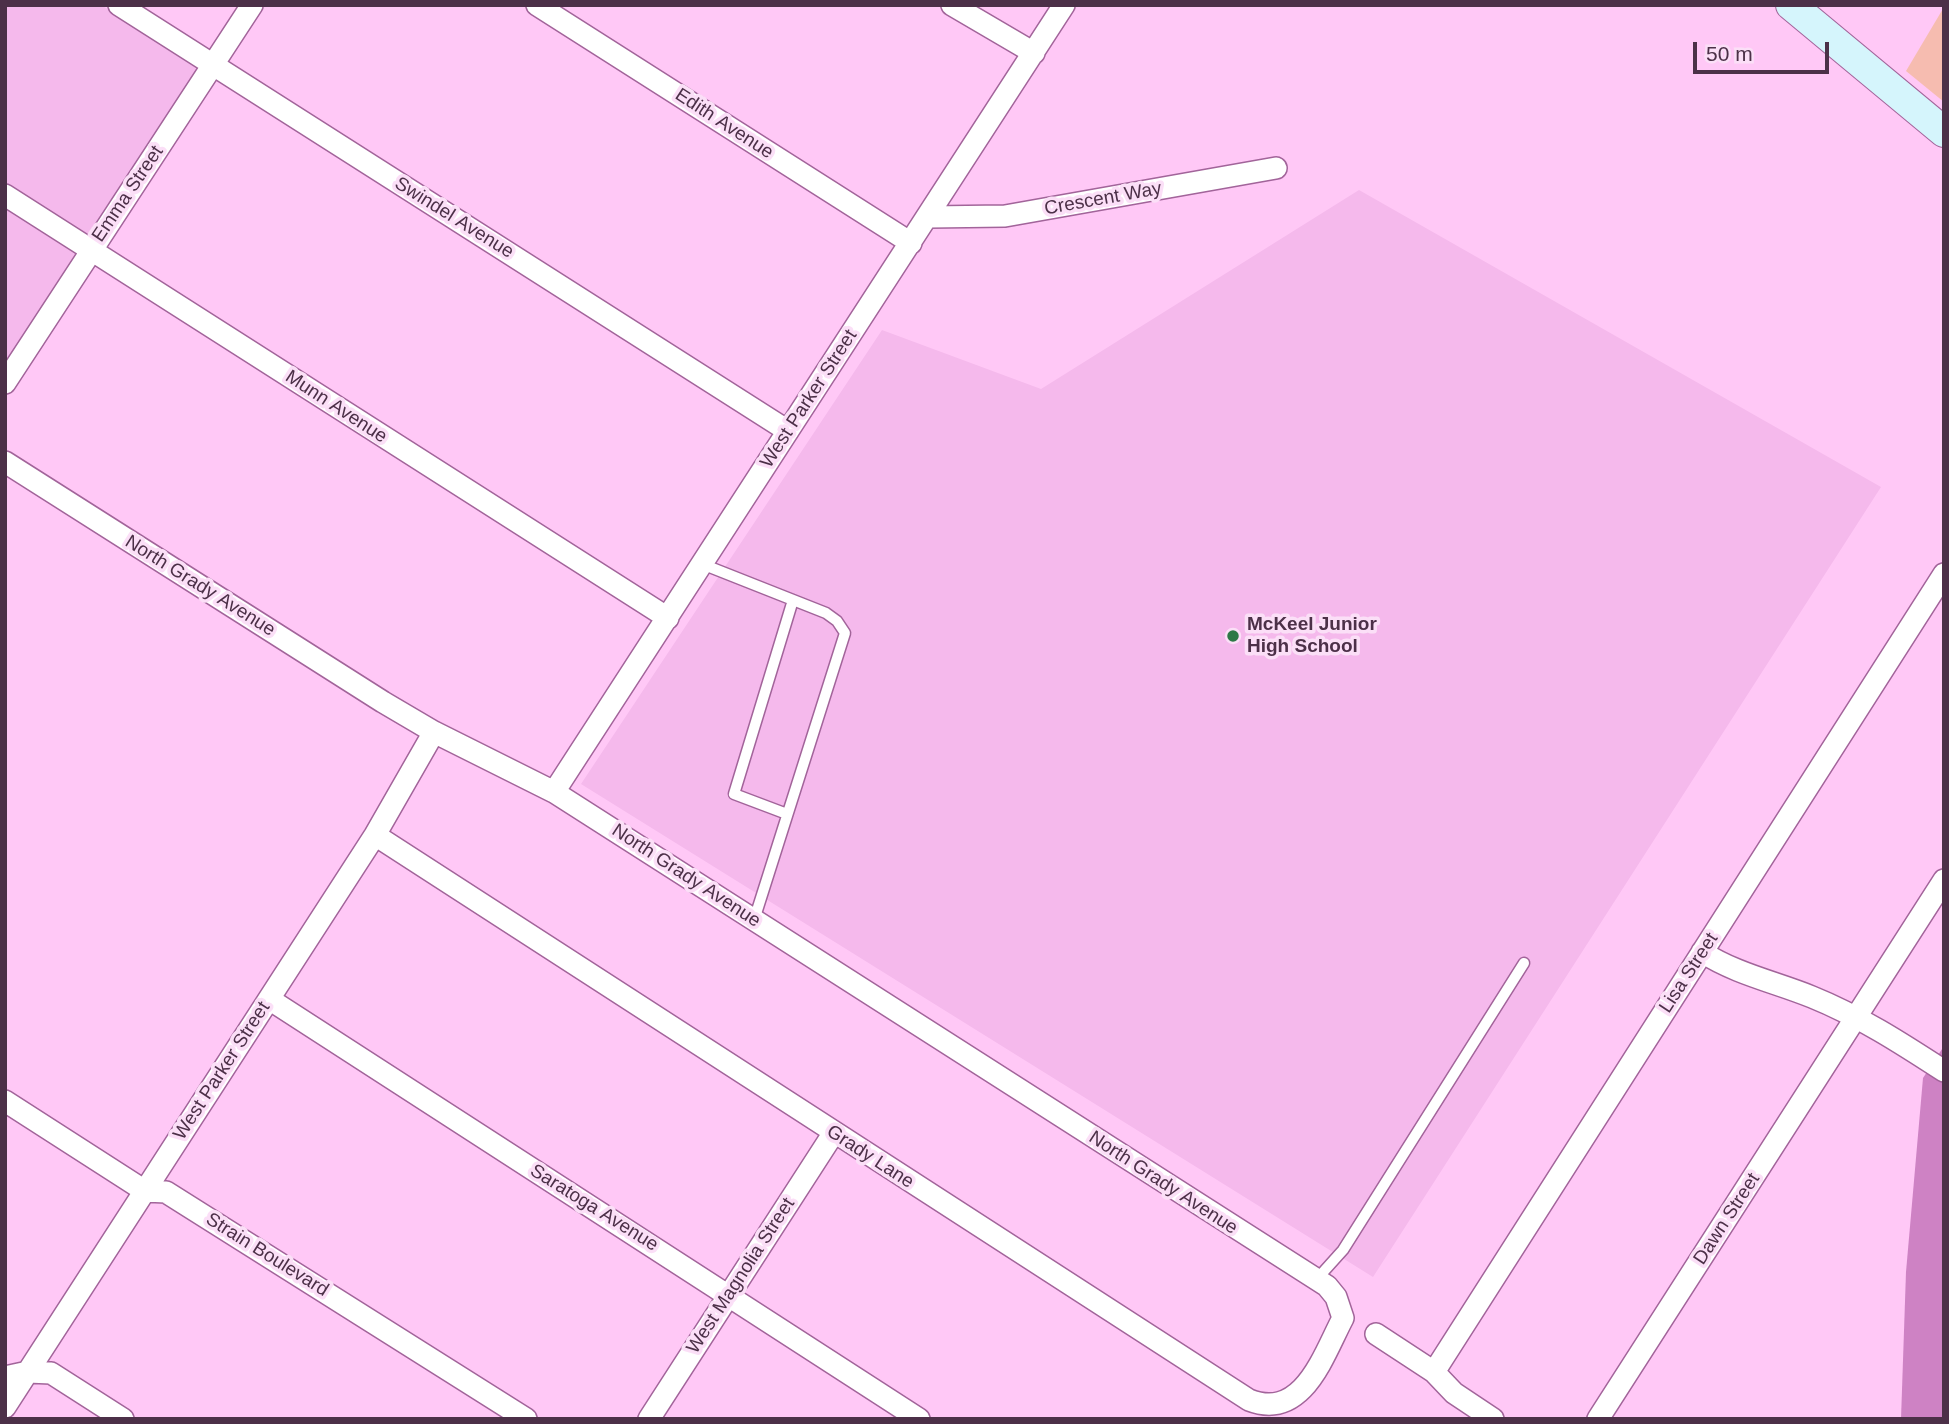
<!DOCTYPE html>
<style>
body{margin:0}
#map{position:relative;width:1949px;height:1424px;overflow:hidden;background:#ffc8f6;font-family:Helvetica,sans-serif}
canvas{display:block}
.frame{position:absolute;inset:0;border:7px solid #4c3048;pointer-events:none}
.scale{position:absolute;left:1693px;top:42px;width:136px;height:32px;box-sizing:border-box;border:4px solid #4c3048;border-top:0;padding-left:9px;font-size:21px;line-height:24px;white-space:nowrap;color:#4c3048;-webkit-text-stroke:5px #fbdff7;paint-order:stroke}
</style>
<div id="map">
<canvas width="1949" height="1424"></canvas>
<div class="frame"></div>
<div class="scale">50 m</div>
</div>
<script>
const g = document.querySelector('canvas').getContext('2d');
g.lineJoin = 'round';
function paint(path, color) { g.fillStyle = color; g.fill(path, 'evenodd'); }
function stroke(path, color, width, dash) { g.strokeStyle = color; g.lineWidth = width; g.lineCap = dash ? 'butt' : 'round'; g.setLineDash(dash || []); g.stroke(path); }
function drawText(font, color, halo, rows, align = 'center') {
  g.font = font + ' Helvetica,sans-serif'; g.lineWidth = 7; g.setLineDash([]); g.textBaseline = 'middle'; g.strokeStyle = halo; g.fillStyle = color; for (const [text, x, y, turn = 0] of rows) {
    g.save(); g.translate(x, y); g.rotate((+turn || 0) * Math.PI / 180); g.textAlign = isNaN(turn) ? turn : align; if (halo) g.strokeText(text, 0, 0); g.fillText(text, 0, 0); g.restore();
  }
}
paint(new Path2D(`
 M5,5H101L199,66L88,236L5,184Z
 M1359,190L1881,487L1373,1277L581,784L882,330L1041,389Z
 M5,206L77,251L5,364Z`), '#f5b9ec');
paint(new Path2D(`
 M1944,7V102L1906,71Z`), '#f6bcb0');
paint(new Path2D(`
 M1944,1046V1419H1901L1906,1272L1923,1078Z`), '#ce82c4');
const lane = new Path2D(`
 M702,564L826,613L837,621L845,633L754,920
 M787,814L734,794L793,600
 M1316,1280L1343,1250L1524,963`);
const street = new Path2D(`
 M119,5L788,431
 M537,5L911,243
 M952,5L1034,53
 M5,195L668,618
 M929,217L1005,216L1276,168
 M5,383L252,5
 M5,462L383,702L434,732L554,792L1327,1286L1336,1297L1343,1318C1323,1356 1303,1421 1249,1400L375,835
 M554,792L1064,5
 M1702,952C1736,974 1775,982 1812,997C1859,1016 1901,1043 1944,1071
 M269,999L919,1419
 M5,1101L145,1191L166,1192L526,1419
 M1376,1334L1434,1372L1454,1393L1493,1419
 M1434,1372L1944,574
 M5,1377L28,1372L51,1373L123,1419
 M5,1407L375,835L434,732
 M649,1419L833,1134
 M1598,1419L1944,880`);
const secondary = new Path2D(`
 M1791,5L1944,132`);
stroke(lane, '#a2649a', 13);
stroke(street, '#a2649a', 24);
stroke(secondary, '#a2649a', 32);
stroke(lane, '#fff', 10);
stroke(street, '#fff', 21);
stroke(secondary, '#d5f5fc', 30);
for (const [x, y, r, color] of [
 [1233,636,7,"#2d7846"]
]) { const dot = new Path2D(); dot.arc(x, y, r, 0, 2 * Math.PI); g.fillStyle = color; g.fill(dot); stroke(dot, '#fbdff7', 2.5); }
drawText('19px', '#4c3048', '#fbdff7', [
 ["Edith Avenue",724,124,33],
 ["Emma Street",128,194,-56],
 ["Crescent Way",1103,199,-10],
 ["Swindel Avenue",454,218,32],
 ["West Parker Street",809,399,-57],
 ["Munn Avenue",336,407,33],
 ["North Grady Avenue",200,586,32],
 ["North Grady Avenue",686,876,33],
 ["Lisa Street",1689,973,-57],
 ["West Parker Street",222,1071,-57],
 ["Grady Lane",870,1157,33],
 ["North Grady Avenue",1163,1183,33],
 ["Saratoga Avenue",594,1208,32],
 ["Dawn Street",1727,1219,-57],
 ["Strain Boulevard",267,1255,32],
 ["West Magnolia Street",741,1276,-57]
]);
drawText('bold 19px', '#4c3048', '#fbdff7', [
 ["McKeel Junior",1247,625],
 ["High School",1247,647]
], 'left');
</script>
